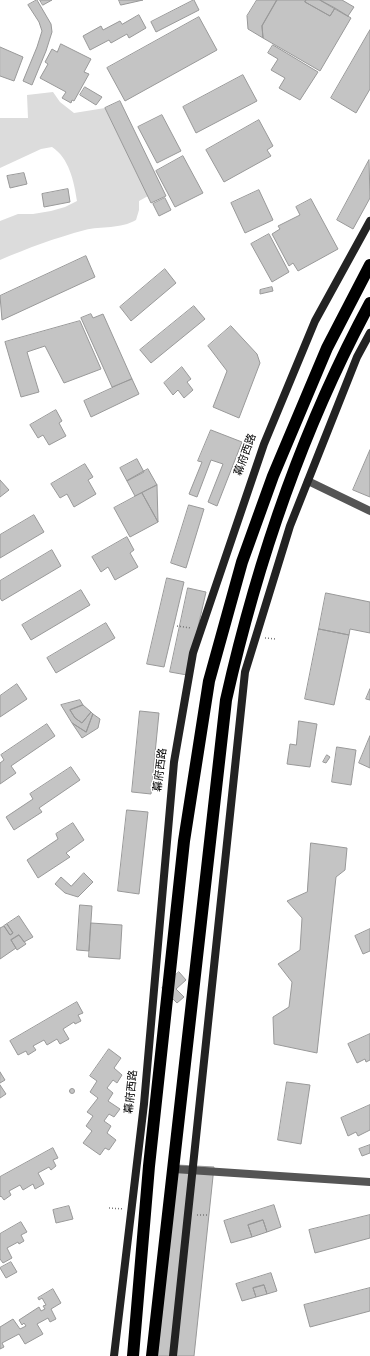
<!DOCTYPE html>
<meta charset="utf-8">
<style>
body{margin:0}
canvas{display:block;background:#fff}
</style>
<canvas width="370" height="1356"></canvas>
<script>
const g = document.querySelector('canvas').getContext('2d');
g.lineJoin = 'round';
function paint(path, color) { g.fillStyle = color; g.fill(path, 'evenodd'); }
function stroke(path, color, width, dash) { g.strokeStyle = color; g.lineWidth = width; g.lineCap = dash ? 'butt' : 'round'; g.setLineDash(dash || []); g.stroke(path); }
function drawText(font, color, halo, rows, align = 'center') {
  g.font = font + ' "Source Sans 3","Noto Sans SC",sans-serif'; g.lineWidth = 3; g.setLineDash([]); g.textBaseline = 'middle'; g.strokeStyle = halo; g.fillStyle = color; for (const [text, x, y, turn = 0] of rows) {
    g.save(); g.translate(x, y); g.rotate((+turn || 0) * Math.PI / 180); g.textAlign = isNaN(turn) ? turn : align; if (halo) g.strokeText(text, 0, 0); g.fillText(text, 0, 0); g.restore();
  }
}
paint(new Path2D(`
 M53,92L60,102L74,113L105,108L148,196L139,201V210L136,220C121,229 101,226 85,230C55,238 28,248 0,260V221L18,214H33L51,211L65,207L77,201C74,181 69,158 52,147L41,149L0,168V118H28L27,95Z`), '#dcdcdc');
const building = new Path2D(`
 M37,0L51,24L52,32L46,51L32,85L23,81L37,47L42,31L39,22L28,5Z
 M40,0H52L43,5Z
 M119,0H143L121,5Z
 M194,0L199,10L156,32L151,22Z
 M257,0H277L262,26L263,38L248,29L247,16Z
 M277,0H306L305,2L330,16L335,8L351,18L320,71L263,38L262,26Z
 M306,0H320L335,8L330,16L305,2Z
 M320,0H342L354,7L348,16Z
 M139,15L146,28L129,38L127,34L111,43L109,40L90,50L83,36L101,26L103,30L120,21L122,24Z
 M199,17L217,50L125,101L107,68Z
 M370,30V89L356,113L331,98Z
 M61,44L91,59L84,72L89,74L74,101L72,100L71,103L62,98L66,92L40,78L48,64L45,62L52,49L57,52Z
 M273,45L318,72L300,100L279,88L285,78L271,70L278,59L268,53Z
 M0,47L23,57L14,81L0,76Z
 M243,75L257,101L196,133L183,107Z
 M85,87L102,97L96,105L80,95Z
 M120,101L166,196L151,203L105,108Z
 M162,115L181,151L157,163L138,127Z
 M259,120L273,146L267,150L271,156L224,182L206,150Z
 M183,156L203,193L175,207L156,171Z
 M369,160L370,198L353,229L337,220Z
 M24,173L27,184L10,188L7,176Z
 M68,189L70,202L44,207L42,194Z
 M259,190L273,220L245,233L231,203Z
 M165,198L171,210L159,216L153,204Z
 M311,199L338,249L298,271L293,263L289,266L272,234L280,229L278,226L300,215L296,207Z
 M269,234L289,272L272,282L251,244Z
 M86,256L95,277L2,320L0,296Z
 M165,269L176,283L131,321L120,307Z
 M272,287L273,291L260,294V290Z
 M194,306L205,319L151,363L140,350Z
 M91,314L93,318L103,314L132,379L112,387L81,318Z
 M80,321L101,369L64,383L45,346L27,352L39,392L21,397L5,342Z
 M231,326L257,354L260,363L239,418L213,407L227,371L208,346Z
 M182,367L191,379L187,382L193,390L184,398L178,390L173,395L164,383Z
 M132,379L139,394L91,417L84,401Z
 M56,410L62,421L59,423L66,436L49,445L43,435L38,438L30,425Z
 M211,430L242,442L217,506L208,502L223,464L211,460L197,497L189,494L202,462L198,461Z
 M370,450V497L353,490Z
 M137,459L144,472L127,481L120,468Z
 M85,464L93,477L88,480L96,494L74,507L67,494L60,498L51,484Z
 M148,469L157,485L135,496L127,481Z
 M0,480L9,490L0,497Z
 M157,485L158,522L142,493Z
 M142,493L158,522L130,537L114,508Z
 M189,505L204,509L186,568L171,563Z
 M34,515L44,532L0,558V535Z
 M127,537L134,550L130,553L138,567L115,580L108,567L101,572L92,557Z
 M52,550L61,566L2,601L0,598V581Z
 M167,578L184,582L164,667L147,664Z
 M188,588L206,592L187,675L170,672Z
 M81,590L90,605L31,640L22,625Z
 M326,593L370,602V633L350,629L349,635L319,629Z
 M106,623L115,638L56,673L47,658Z
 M319,629L349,635L334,705L305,699Z
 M17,684L27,699L0,717V696Z
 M370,689V700L366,699Z
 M80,700L83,705L70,710L75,718L82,723L91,712L93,714L86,732L72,723L61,705Z
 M83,705L91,712L82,723L75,718L70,710Z
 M140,711L159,713L151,794L132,792Z
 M93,714L100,719L98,728L82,738L72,723L86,732Z
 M299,721L317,724L310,767L287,764L290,744L296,745Z
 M47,724L55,736L11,766L16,773L0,784V763L4,760L1,755Z
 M370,736V768L359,763Z
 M337,747L356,750L351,785L332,782Z
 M327,755L330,757L326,763L323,762Z
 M71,767L80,780L39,808L42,812L14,830L6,817L33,799L30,794Z
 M127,810L148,812L139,894L118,891Z
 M73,823L84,840L66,853L70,857L38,878L27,860L58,839L56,834Z
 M311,843L347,848L345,870L336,877L317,1053L274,1044L273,1017L289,1007L292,982L278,964L300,950L302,918L287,901L307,892Z
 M84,873L93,882L78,897L65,893L55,884L61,877L71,886Z
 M80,905L92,906L89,951L77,950Z
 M19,916L33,937L24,942L19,935L11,940L16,948L0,959V928L4,926L10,935L13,933L7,924Z
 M91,923L122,925L120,959L89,957Z
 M7,924L13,933L10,935L4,926Z
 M370,929V951L363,954L355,936Z
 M19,935L26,944L17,950L11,940Z
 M179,972L186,980L176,989L184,997L177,1003L162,988Z
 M77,1002L83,1013L78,1015L81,1021L75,1024L74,1022L63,1029L69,1039L60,1044L57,1039L47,1045L44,1040L33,1046L36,1050L28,1055L26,1051L18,1055L10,1041Z
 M370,1034V1060L366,1062L365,1059L357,1063L348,1044Z
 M109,1049L121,1058L114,1068L122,1075L117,1083L113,1080L107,1088L113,1093L108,1101L120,1109L114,1117L109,1114L104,1121L111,1126L107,1133L116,1140L109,1150L105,1148L100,1155L83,1143L92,1131L86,1126L93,1116L87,1112L98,1098L90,1092L97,1081L90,1076Z
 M0,1072L5,1080L0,1083Z
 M287,1082L310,1085L301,1144L278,1140Z
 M0,1085L6,1094L0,1098Z
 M69.5 1091a2.5 2.5 0 1 1 5 0a2.5 2.5 0 1 1-5 0Z
 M370,1105V1130L358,1136L356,1132L348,1136L341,1118Z
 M370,1145V1153L362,1156L359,1149Z
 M53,1148L58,1158L53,1160L56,1166L51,1170L49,1167L38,1173L44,1184L35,1189L33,1184L23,1190L20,1185L9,1191L11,1195L4,1200L1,1196L0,1197V1177Z
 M177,1165L214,1167L194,1356H158Z
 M274,1205L281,1227L267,1232L263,1220L248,1225L252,1237L231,1243L224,1221Z
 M69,1206L73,1219L56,1223L53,1210Z
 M370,1215V1238L315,1253L309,1230Z
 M263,1220L267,1232L252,1237L248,1225Z
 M21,1222L27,1232L21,1235L24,1241L19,1244L18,1242L7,1248L12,1258L3,1263L0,1259V1234Z
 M11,1262L17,1272L6,1278L0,1268Z
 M271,1273L277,1291L267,1294L264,1285L253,1288L256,1297L242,1301L236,1284Z
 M264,1285L267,1294L256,1297L253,1288Z
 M370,1288V1311L310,1327L304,1305Z
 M53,1289L61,1303L51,1309L56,1319L50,1322L48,1318L37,1324L43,1334L25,1344L19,1334L2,1343L4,1347L0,1349V1327L13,1319L20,1329L26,1326L24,1323L22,1325L19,1320L39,1307L41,1311L45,1309L43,1306L46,1305L42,1298L39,1300L38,1298Z`);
paint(building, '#c4c4c4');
stroke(building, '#999', 1);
stroke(new Path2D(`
 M177,626L191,628
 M265,638L276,639
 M109,1208L124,1209
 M197,1215H208`), '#777', 1.5, [1, 2]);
stroke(new Path2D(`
 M308,481L370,511
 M174,1169L370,1182`), '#555', 8);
stroke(new Path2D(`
 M114,1356L144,1104L174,762L193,653L264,444L315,321L370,221
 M173,1356L245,672L290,526L357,357L370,333`), '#222', 8);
stroke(new Path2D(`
 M133,1356L149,1166L184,841L209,681L242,562L273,476L327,348L370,265
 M152,1356L226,700C257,562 303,427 370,303`), '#000', 12);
drawText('11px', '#000', '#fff', [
 ["幕府西路",246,455,-70],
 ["幕府西路",161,770,-83],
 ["幕府西路",132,1092,-84]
]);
</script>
